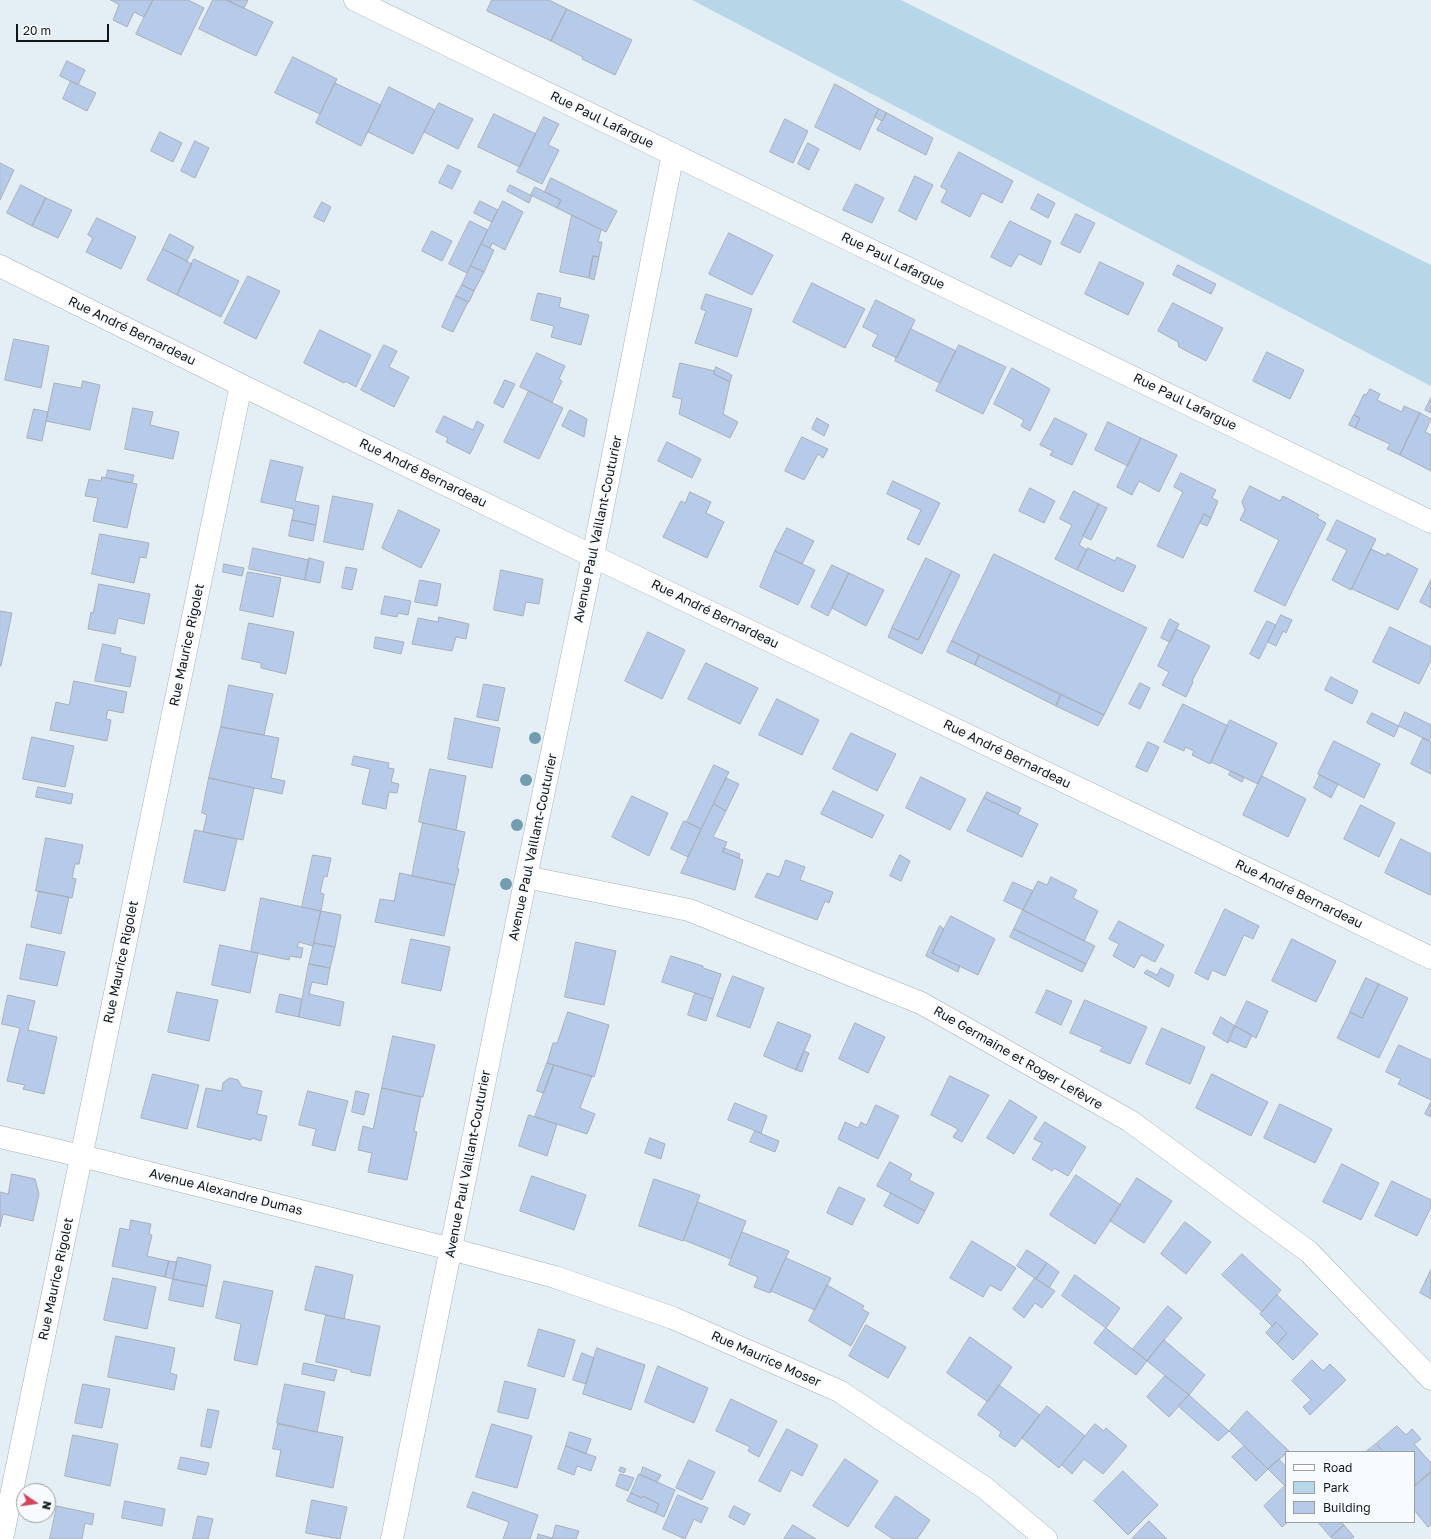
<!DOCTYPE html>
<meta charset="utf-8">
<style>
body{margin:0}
#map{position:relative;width:1431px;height:1539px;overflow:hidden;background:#e4eff5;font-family:"Golos Text",sans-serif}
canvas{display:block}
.legend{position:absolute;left:1285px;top:1451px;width:130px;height:72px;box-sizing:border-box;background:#f7fbfd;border:1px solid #9b9fa1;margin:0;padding:5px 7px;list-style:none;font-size:12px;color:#121618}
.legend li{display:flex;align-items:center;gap:8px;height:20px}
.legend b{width:20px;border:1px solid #9b9fa1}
.north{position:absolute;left:16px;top:1483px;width:40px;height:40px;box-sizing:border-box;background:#f7fbfd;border:1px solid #9b9fa1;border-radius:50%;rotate:103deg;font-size:11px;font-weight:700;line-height:16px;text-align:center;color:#121618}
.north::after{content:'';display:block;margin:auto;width:14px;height:18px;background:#d4445e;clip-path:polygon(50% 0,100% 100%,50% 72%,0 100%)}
.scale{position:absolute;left:16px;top:24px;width:93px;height:18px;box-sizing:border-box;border:2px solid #121618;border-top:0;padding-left:5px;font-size:12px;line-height:14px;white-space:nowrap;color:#121618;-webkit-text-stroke:3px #f7fbfd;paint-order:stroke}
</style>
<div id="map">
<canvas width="1431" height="1539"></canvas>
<ul class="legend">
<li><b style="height:5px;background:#fff"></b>Road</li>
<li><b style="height:11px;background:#b7d7e8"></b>Park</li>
<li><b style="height:11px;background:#b6caea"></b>Building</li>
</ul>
<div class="north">N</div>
<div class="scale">20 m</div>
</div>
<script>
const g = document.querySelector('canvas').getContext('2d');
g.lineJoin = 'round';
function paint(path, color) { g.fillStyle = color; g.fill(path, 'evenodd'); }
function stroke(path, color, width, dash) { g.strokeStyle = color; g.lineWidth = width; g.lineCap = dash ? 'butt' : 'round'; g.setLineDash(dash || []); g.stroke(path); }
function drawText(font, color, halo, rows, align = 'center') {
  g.font = font + ' "Golos Text",sans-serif'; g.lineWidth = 3.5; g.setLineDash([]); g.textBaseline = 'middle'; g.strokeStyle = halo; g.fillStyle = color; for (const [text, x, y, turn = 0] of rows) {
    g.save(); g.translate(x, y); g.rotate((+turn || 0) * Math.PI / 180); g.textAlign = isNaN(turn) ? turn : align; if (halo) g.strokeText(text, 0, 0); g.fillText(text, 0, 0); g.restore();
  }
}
paint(new Path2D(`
 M692,0H901L1431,265V386Z`), '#b7d7e8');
const building = new Path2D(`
 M111,0H153L144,17L134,12L127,27L113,20L119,5Z
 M153,0H188L204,8L181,55L136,34Z
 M213,0H227L273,22L256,56L199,29Z
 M227,0H248L244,8Z
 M492,0H549L567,9L551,41L487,11Z
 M567,9L632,40L615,75L582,59L583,57L551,41Z
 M293,57L337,79L320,114L275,93Z
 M67,61L85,70L78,85L60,76Z
 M71,81L96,93L87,111L63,99Z
 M335,83L381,105L361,146L316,123Z
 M835,84L879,109L860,150L815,127Z
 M389,87L435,110L413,154L368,132Z
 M439,103L473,119L458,149L424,132Z
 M879,109L887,113L882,121L875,117Z
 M887,113L933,138L926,155L877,130Z
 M494,114L536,134L520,167L478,147Z
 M544,117L559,124L548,145L559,150L542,184L517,172Z
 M785,119L808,131L793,163L770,152Z
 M160,132L182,143L173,162L151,151Z
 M195,141L209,148L195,178L181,171Z
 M808,143L819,149L809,170L798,164Z
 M959,152L1013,181L1002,203L982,193L970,217L941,202L947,190L941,187Z
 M0,163L14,170L0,200Z
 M448,165L461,171L452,189L439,183Z
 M915,176L933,185L916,220L899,211Z
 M551,178L617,211L606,232L557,208L561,200L545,192Z
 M856,184L884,198L872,223L843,210Z
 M21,185L46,198L32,226L7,213Z
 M510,185L532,196L529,203L507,191Z
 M535,187L561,200L557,208L531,195Z
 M1038,194L1055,203L1048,218L1031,209Z
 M46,198L72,210L58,238L32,226Z
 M480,201L498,210L492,222L474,213Z
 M503,201L523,212L505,250L492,243L490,248L481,244Z
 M322,202L331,207L324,222L314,217Z
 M1076,214L1095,223L1080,253L1061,244Z
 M572,215L601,230L598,242H602L599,257L593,256L589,278L560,272Z
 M97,218L136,237L121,269L86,252L93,238L88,235Z
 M470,221L488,230L467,273L449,264Z
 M1010,221L1051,241L1041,265L1019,254L1011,267L991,257Z
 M432,231L452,241L442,261L422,251Z
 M729,233L773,255L752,295L709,274Z
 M170,234L194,247L187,261L163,249Z
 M481,244L494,250L484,272L471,266Z
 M163,249L192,264L177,295L147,280Z
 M593,256L599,257L594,280L589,278Z
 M194,259L239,281L221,317L177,295Z
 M1100,262L1144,283L1128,315L1085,294Z
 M1178,265L1216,284L1211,294L1173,275Z
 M471,266L484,272L474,291L462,285Z
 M248,276L280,291L256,339L224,323Z
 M812,283L865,309L845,348L793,322Z
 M462,285L474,291L469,302L456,296Z
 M538,293L561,298L559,307L589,315L581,345L551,337L554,326L531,320Z
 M706,294L752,309L737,357L695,343L706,311L701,309Z
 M456,296L468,302L453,332L442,327Z
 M876,300L915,320L897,358L872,346L878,335L863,327Z
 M1173,303L1223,328L1206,361L1179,347L1178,342L1158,331Z
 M911,329L956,351L940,383L895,361Z
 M320,330L371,355L356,387L345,381L344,383L304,363Z
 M14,339L49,346L41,388L5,380Z
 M384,345L397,351L389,367L409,377L394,407L361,390Z
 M959,345L1006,367L983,414L936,391Z
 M1267,352L1304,370L1290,399L1253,381Z
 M537,353L565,366L559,379L562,381L552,402L520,387Z
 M680,363L715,371L714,374L730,382L723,414L738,422L730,438L679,414L682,399L673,397Z
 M716,367L732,375L730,382L714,374Z
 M1012,368L1050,389L1030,431L1021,426L1024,420L994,404Z
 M505,380L515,384L503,408L494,403Z
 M83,381L100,385L90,430L46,421L54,383L81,388Z
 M1370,389L1380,394L1377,400L1402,412L1404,406L1420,413L1400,455L1387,449L1390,444L1355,428L1360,418L1354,415L1364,394L1366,395Z
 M529,391L563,408L539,459L504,442Z
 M1431,398V413L1425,410Z
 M133,408L153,412L150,425L179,432L173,459L125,449Z
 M34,409L48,412L42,441L27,438Z
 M570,410L587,419L584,437L562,426Z
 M1420,413L1431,419L1425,432L1431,435V471L1400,455Z
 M1354,415L1360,418L1355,428L1349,425Z
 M444,416L473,430L477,421L484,425L470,454L446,442L448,438L436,432Z
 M817,418L829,425L824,436L812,429Z
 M1055,418L1087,434L1072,465L1050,455L1053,451L1040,445Z
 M1108,422L1141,438L1128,466L1095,450Z
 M802,437L828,449L823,458L818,454L804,480L785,471Z
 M1141,438L1177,455L1159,492L1139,481L1132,495L1117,487Z
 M667,442L701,459L692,478L658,461Z
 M271,460L303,467L295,501L319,506L316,525L292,520L294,509L261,502Z
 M108,470L134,475L132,483L106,478Z
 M1181,473L1216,490L1212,498L1218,501L1211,518L1204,514L1183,558L1157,546L1183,492L1174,487Z
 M102,477L137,484L127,528L93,521L98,498L85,496L89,479L101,481Z
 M893,481L940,503L919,545L907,539L921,510L887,494Z
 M1250,486L1280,501L1283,496L1319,515L1317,518L1326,523L1285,606L1254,591L1279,540L1240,520L1245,510L1242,502Z
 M1030,488L1055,501L1044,523L1019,511Z
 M1074,491L1099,504L1079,545L1087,550L1077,570L1055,559L1072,525L1060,519Z
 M690,492L711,502L706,513L724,522L707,558L663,537L681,501L685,503Z
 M333,496L373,504L363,550L324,542Z
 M1099,504L1107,508L1091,540L1083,536Z
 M399,510L440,530L421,568L382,548Z
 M1204,514L1211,518L1207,526L1200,523Z
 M292,520L316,525L313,541L289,536Z
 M1337,520L1376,539L1351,590L1332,580L1347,550L1327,540Z
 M787,528L814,541L802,564L775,551Z
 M100,534L149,543L146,558L140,557L134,583L92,574Z
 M253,548L309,560L305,580L249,569Z
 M1088,548L1115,561L1117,557L1136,566L1123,592L1077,570Z
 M1371,549L1386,556L1387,553L1418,569L1398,610L1352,589Z
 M775,551L815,570L798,605L760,587Z
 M994,554L1147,628L1104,715L952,641Z
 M309,558L324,562L320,583L305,580Z
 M926,558L952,571L918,640L892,628Z
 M224,564L244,568L242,576L223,572Z
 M832,565L849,573L828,616L811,607Z
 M346,567L357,569L352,590L342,588Z
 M501,570L543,579L539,604L526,602L523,616L494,610Z
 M952,571L960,575L922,654L888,637L892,628L918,640Z
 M248,572L281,578L273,617L240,610Z
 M849,573L884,590L866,626L832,608Z
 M420,580L441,584L437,606L415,602Z
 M1431,580V608L1420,602Z
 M99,584L150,594L144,624L118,618L115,634L88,629L91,612L93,613Z
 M385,596L411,601L408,615L398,613L397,617L381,614Z
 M0,611L12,613L1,666H0Z
 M1281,615L1292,620L1286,633L1283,631L1276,646L1268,642Z
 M439,617L469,624L466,639L456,637L452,651L412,644L418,618L438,622Z
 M1170,619L1179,624L1170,642L1161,638Z
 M1267,621L1276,625L1259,659L1250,654Z
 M249,623L294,632L286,674L261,668V663L242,659Z
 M1390,627L1431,647V660L1419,684L1373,662Z
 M1176,629L1210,646L1192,681L1193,682L1186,697L1162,685L1169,672L1158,666Z
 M648,632L685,650L662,699L625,681Z
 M376,637L404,642L401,654L374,648Z
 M952,641L979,655L975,665L947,652Z
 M103,644L121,648L120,653L136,657L130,687L95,681Z
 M979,655L1061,695L1056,706L975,665Z
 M706,663L758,688L740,724L688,699Z
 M1331,677L1358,691L1352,704L1325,690Z
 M74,681L127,692L123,713L108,710L106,719L111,720L107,741L50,730L56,702L69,705Z
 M1140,683L1150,688L1140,709L1129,704Z
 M484,684L505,688L498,721L477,717Z
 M229,685L273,694L264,735L221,727Z
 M1061,695L1104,715L1098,726L1056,706Z
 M777,699L819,720L802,755L759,735Z
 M1183,704L1228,726L1210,764L1192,755L1194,751L1185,747L1184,751L1164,742Z
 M1405,712L1431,725V736L1429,741L1399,726Z
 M1372,713L1399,726L1394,737L1367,723Z
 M455,718L500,728L492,768L448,759Z
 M1230,720L1277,743L1258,784L1211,762Z
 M221,727L279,738L271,778L285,781L282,794L209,778Z
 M851,733L896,754L877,791L833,769Z
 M32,737L74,746L65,787L23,779Z
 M1423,738L1431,742V774L1411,764Z
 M1334,741L1380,764L1364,798L1318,774Z
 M1148,742L1159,747L1147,772L1136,767Z
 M354,756L389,763L388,768L394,769L391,782L399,784L397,793L389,792L386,809L362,804L370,769L352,765Z
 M714,765L729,772L701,829L687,822Z
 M430,769L466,776L456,830L419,822Z
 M1231,771L1244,777L1242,782L1229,775Z
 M1320,775L1338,784L1331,798L1314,788Z
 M1262,776L1306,799L1288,837L1243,815Z
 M921,777L966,799L950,830L906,808Z
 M209,778L254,788L243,840L203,832L207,815L202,813Z
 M726,778L739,784L726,811L714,804Z
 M38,787L73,794L71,804L36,797Z
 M833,791L884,815L872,838L821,814Z
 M987,792L1021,808L1018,814L984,798Z
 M632,796L668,813L649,856L612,837Z
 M984,798L1038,824L1022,857L967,831Z
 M714,804L726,811L713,837L727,842L723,852L743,860L735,890L681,873Z
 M1361,805L1395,823L1379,857L1344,839Z
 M684,821L701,829L688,857L671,849Z
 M423,823L465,832L457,869H459L455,885L412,876Z
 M195,830L237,839L225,891L184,882Z
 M46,838L83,845L79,864H75L72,878L76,879L72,898L36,891Z
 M1401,839L1431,854V893L1430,895L1385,873Z
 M724,848L740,854L739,858L723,852Z
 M313,855L331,858L327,877L324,876L320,893L324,894L321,911L302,907Z
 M900,855L910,861L901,881L890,876Z
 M786,860L805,867L800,880L833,892L829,903L825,901L817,920L755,897L767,873L779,877Z
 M400,873L455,885L444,936L375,922L380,899L394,901Z
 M1051,877L1077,890L1073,898L1098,911L1084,941L1023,910L1038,881L1047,885Z
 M1013,882L1033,891L1023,910L1004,901Z
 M39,891L69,897L61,934L31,927Z
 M261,898L321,911L313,946L299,942L297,947L303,948L301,958L290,956L289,960L251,952Z
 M1225,909L1259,926L1253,939L1244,935L1225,976L1212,970L1208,980L1195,973Z
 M1023,910L1095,946L1086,964L1014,929Z
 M321,911L341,915L335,947L314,943Z
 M951,916L995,939L978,975L932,953Z
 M1119,921L1164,945L1155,962L1141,955L1134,968L1113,956L1119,944L1109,939Z
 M940,926L944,929L932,953L960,966L958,972L926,956Z
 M1014,929L1086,964L1082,972L1010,937Z
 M411,939L450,947L441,991L402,983Z
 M1292,939L1336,961L1316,1002L1272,981Z
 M576,942L616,951L604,1005L565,997Z
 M314,943L335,947L330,968L309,964Z
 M27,944L65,952L57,986L20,979Z
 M220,945L258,953L250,993L212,985Z
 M671,956L703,966V968L721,974L713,999L662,982Z
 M309,964L330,968L327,985L312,982L309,994L344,1002L340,1026L299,1017Z
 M1161,968L1174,975L1169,987L1144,973L1147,970L1157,975Z
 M733,976L764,988L750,1028L717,1016Z
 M1366,978L1379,984L1362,1018L1350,1012Z
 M1379,984L1408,998L1379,1058L1337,1038L1350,1012L1362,1018Z
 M1047,990L1072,1001L1061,1025L1036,1013Z
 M177,992L218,1000L209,1041L168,1032Z
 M695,993L713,999L706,1021L688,1015Z
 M280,994L302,999L299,1017L276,1012Z
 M8,995L35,1001L28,1030L57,1037L44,1094L23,1089L25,1085L7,1081L15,1047L20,1028L2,1024Z
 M1085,1000L1147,1027L1130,1064L1100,1051L1103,1047L1070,1033Z
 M1247,1001L1268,1011L1256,1038L1235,1026Z
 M568,1012L609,1025L594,1077L547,1063L553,1043H557Z
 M1221,1017L1235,1026L1228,1043L1213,1034Z
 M778,1022L811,1035L796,1070L764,1056Z
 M855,1023L885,1037L868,1073L839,1059Z
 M1235,1026L1252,1035L1246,1048L1228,1040Z
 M1162,1028L1205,1047L1190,1084L1146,1064Z
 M393,1036L435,1045L423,1097L382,1088Z
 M1399,1045L1431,1060V1100L1398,1084L1401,1079L1386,1072Z
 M804,1051L809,1053L802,1072L796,1070Z
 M547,1063L554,1065L544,1093L537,1091Z
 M554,1065L592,1076L580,1108L595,1114L587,1134L535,1117Z
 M153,1074L199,1085L187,1129L141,1118Z
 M1212,1074L1268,1102L1251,1136L1196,1108Z
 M950,1076L989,1095L962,1142L953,1137L958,1129L931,1115Z
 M230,1078L238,1080L242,1087L262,1091L257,1114L267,1116L261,1141L252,1138L251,1140L197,1127L206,1088L222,1091L223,1083Z
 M382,1088L421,1097L414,1131L417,1132L407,1180L368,1172L372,1153L358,1150L363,1126L373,1129Z
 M308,1091L348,1101L335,1151L312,1145L316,1129L299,1125Z
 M356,1091L369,1094L364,1115L352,1112Z
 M1010,1100L1037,1117L1014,1154L987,1138Z
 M1431,1102V1117L1425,1114Z
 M735,1103L767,1116L761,1133L728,1120Z
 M1280,1104L1332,1129L1315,1163L1264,1138Z
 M876,1105L899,1116L878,1159L838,1139L845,1122L858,1128L861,1122L866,1125Z
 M529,1115L557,1124L547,1156L519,1146Z
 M1045,1122L1086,1147L1068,1176L1054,1168L1052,1171L1032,1159L1042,1143L1034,1139Z
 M755,1131L779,1141L775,1152L750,1142Z
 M650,1138L665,1144L661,1159L645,1153Z
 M890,1162L912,1174L909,1180L934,1193L925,1211L877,1186Z
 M1342,1164L1379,1183L1361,1220L1323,1202Z
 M12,1174L35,1179L39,1194L33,1221L3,1214L0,1227V1192L8,1194Z
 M1076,1175L1121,1205L1095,1244L1050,1215Z
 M532,1176L586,1195L574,1230L520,1211Z
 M1137,1178L1172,1201L1144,1243L1110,1221Z
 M654,1179L700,1195L683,1241L639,1226Z
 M1392,1181L1431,1200V1207L1417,1236L1375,1216Z
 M839,1187L865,1199L852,1225L827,1213Z
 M891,1193L925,1211L918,1224L884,1206Z
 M698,1202L746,1221L731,1259L684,1240Z
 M131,1220L151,1224L149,1234L152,1235L147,1256L169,1261L165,1277L112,1266L120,1228L129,1230Z
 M1185,1222L1211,1242L1186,1274L1161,1254Z
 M742,1232L789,1251L770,1293L754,1287L758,1277L729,1265Z
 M972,1241L1016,1268L1001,1291L990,1285L983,1297L950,1278Z
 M1027,1250L1047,1263L1036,1279L1017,1266Z
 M1242,1254L1281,1290L1262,1312L1222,1275Z
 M178,1257L211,1265L207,1286L173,1279Z
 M786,1258L831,1278L815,1310L771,1291Z
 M169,1261L177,1262L173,1279L165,1277Z
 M1047,1263L1059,1272L1049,1288L1036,1279Z
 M316,1266L353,1275L344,1319L305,1310Z
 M1431,1270V1299L1420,1293Z
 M1075,1275L1120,1308L1106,1328L1062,1296Z
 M113,1278L156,1287L147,1329L104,1320Z
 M1035,1278L1055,1291L1042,1308L1035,1303L1024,1318L1013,1309Z
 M173,1279L207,1286L203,1307L169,1300Z
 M224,1281L273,1291L257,1365L234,1360L241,1324L216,1318Z
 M827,1285L864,1306L862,1309L869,1313L851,1346L809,1321Z
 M1277,1295L1318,1334L1293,1360L1277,1344L1287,1333L1276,1322L1273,1327L1260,1314Z
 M1168,1306L1182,1318L1147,1361L1133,1349Z
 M326,1315L380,1326L370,1376L351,1372V1370L316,1362Z
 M1276,1322L1287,1333L1277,1344L1266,1333Z
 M866,1325L906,1347L888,1378L849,1356Z
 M1106,1328L1147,1361L1136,1375L1094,1343Z
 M539,1329L575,1340L564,1377L528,1366Z
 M116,1336L175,1348L170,1373L177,1375L174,1390L108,1377Z
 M970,1337L1012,1367L988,1402L947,1373Z
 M1164,1340L1205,1375L1189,1395L1147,1361Z
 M597,1348L645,1365L631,1410L583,1394Z
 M582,1353L594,1358L586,1384L573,1380Z
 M1312,1360L1323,1371L1330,1364L1346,1380L1310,1415L1303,1407L1311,1400L1292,1381Z
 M304,1363L337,1370L334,1381L302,1374Z
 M658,1366L708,1388L694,1423L645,1402Z
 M1165,1376L1189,1395L1169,1417L1147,1397Z
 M505,1381L536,1389L528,1419L498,1412Z
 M83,1384L110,1389L102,1428L75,1423Z
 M285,1384L325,1392L317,1432L277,1423Z
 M999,1385L1040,1415L1015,1447L999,1436L1001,1432L978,1415Z
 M1189,1395L1229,1431L1218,1441L1178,1406Z
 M731,1399L777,1421L759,1457L748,1451L750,1447L716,1431Z
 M1047,1406L1085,1436L1059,1468L1022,1438Z
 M208,1409L219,1411L211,1448L201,1446Z
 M1247,1411L1289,1451L1268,1469L1229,1431Z
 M278,1424L343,1437L333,1488L276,1476L281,1450L273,1449Z
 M492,1424L532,1436L517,1488L476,1477Z
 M1095,1424L1104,1431L1106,1428L1127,1446L1103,1474L1084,1459L1072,1474L1062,1465Z
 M1397,1426L1406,1435L1412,1429L1421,1439L1414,1444L1431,1463V1472L1415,1486L1414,1452H1384L1376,1444Z
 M787,1429L818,1445L802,1476L791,1470L780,1492L759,1481Z
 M570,1432L591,1439L586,1454L566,1446Z
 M73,1435L118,1444L110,1486L65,1476Z
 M1376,1444L1384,1452L1367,1451Z
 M566,1446L596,1457L591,1471L577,1466L574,1475L558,1469Z
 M1244,1446L1268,1469L1256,1481L1232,1457Z
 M181,1457L209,1463L206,1475L178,1469Z
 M845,1459L878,1481L848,1527L813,1506Z
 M1279,1459L1286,1467V1487L1268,1469Z
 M689,1460L715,1472L702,1500L676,1488Z
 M621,1467L626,1469L624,1473L619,1471Z
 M643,1467L661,1475L657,1482L641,1475Z
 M1123,1471L1158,1505L1128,1535L1094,1501Z
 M1431,1472V1525L1428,1527L1414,1510V1486Z
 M620,1474L634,1478L628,1491L616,1486Z
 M639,1474L675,1490L664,1517L655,1513L659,1504L643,1496L642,1498L631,1493Z
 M1285,1486L1286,1487V1522H1288L1282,1527L1264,1506Z
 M473,1492L538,1515L530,1539H503L509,1522L467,1507Z
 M631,1493L642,1498L643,1496L659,1504L655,1513L627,1501Z
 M678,1495L708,1508L701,1523L694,1519L685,1539L663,1529Z
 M896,1496L930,1520L917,1539H893L875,1527Z
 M312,1500L347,1507L340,1539L306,1533Z
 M125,1501L165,1509L162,1526L122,1518Z
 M57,1506L94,1514L92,1525L85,1523L82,1539H50Z
 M734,1506L750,1514L744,1525L729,1517Z
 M198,1516L213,1519L208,1539H193Z
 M1149,1521L1167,1539H1132Z
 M1318,1522H1341L1344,1525L1331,1537Z
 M556,1525L579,1531L576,1539H537L538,1534L552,1538Z
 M793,1525L816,1539H784Z
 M1344,1525L1354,1537L1351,1539H1333L1331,1537Z`);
paint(building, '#b6caea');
stroke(building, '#a9afb8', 1);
const minor = new Path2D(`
 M355,0L1431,522
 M0,266L241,385L607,563L1283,886L1431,958
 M526,877L689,910L921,1003L1130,1121L1309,1252L1431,1379
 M0,1137L98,1160L451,1249L555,1277L673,1318L839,1391L985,1488L1046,1539
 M2,1539L241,385
 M392,1539L526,877L593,556L673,154`);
stroke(minor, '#a5b0b5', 23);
stroke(minor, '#fff', 22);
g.fillStyle = '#729caf';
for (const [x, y] of [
 [535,738],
 [526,780],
 [517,825],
 [506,884]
]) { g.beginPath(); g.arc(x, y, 6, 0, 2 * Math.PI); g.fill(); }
drawText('13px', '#121618', '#f7fbfd', [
 ["Rue Paul Lafargue",602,120,26],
 ["Rue Paul Lafargue",893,261,26],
 ["Rue André Bernardeau",132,331,26],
 ["Rue Paul Lafargue",1185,402,26],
 ["Rue André Bernardeau",423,473,26],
 ["Avenue Paul Vaillant-Couturier",598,529,-78],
 ["Rue André Bernardeau",715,614,26],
 ["Rue Maurice Rigolet",187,645,-78],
 ["Rue André Bernardeau",1007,754,26],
 ["Avenue Paul Vaillant-Couturier",533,847,-78],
 ["Rue André Bernardeau",1299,894,26],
 ["Rue Maurice Rigolet",121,962,-78],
 ["Rue Germaine et Roger Lefèvre",1018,1058,30],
 ["Avenue Paul Vaillant-Couturier",468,1164,-79],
 ["Avenue Alexandre Dumas",226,1192,14],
 ["Rue Maurice Rigolet",56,1279,-78],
 ["Rue Maurice Moser",766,1359,24]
]);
</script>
